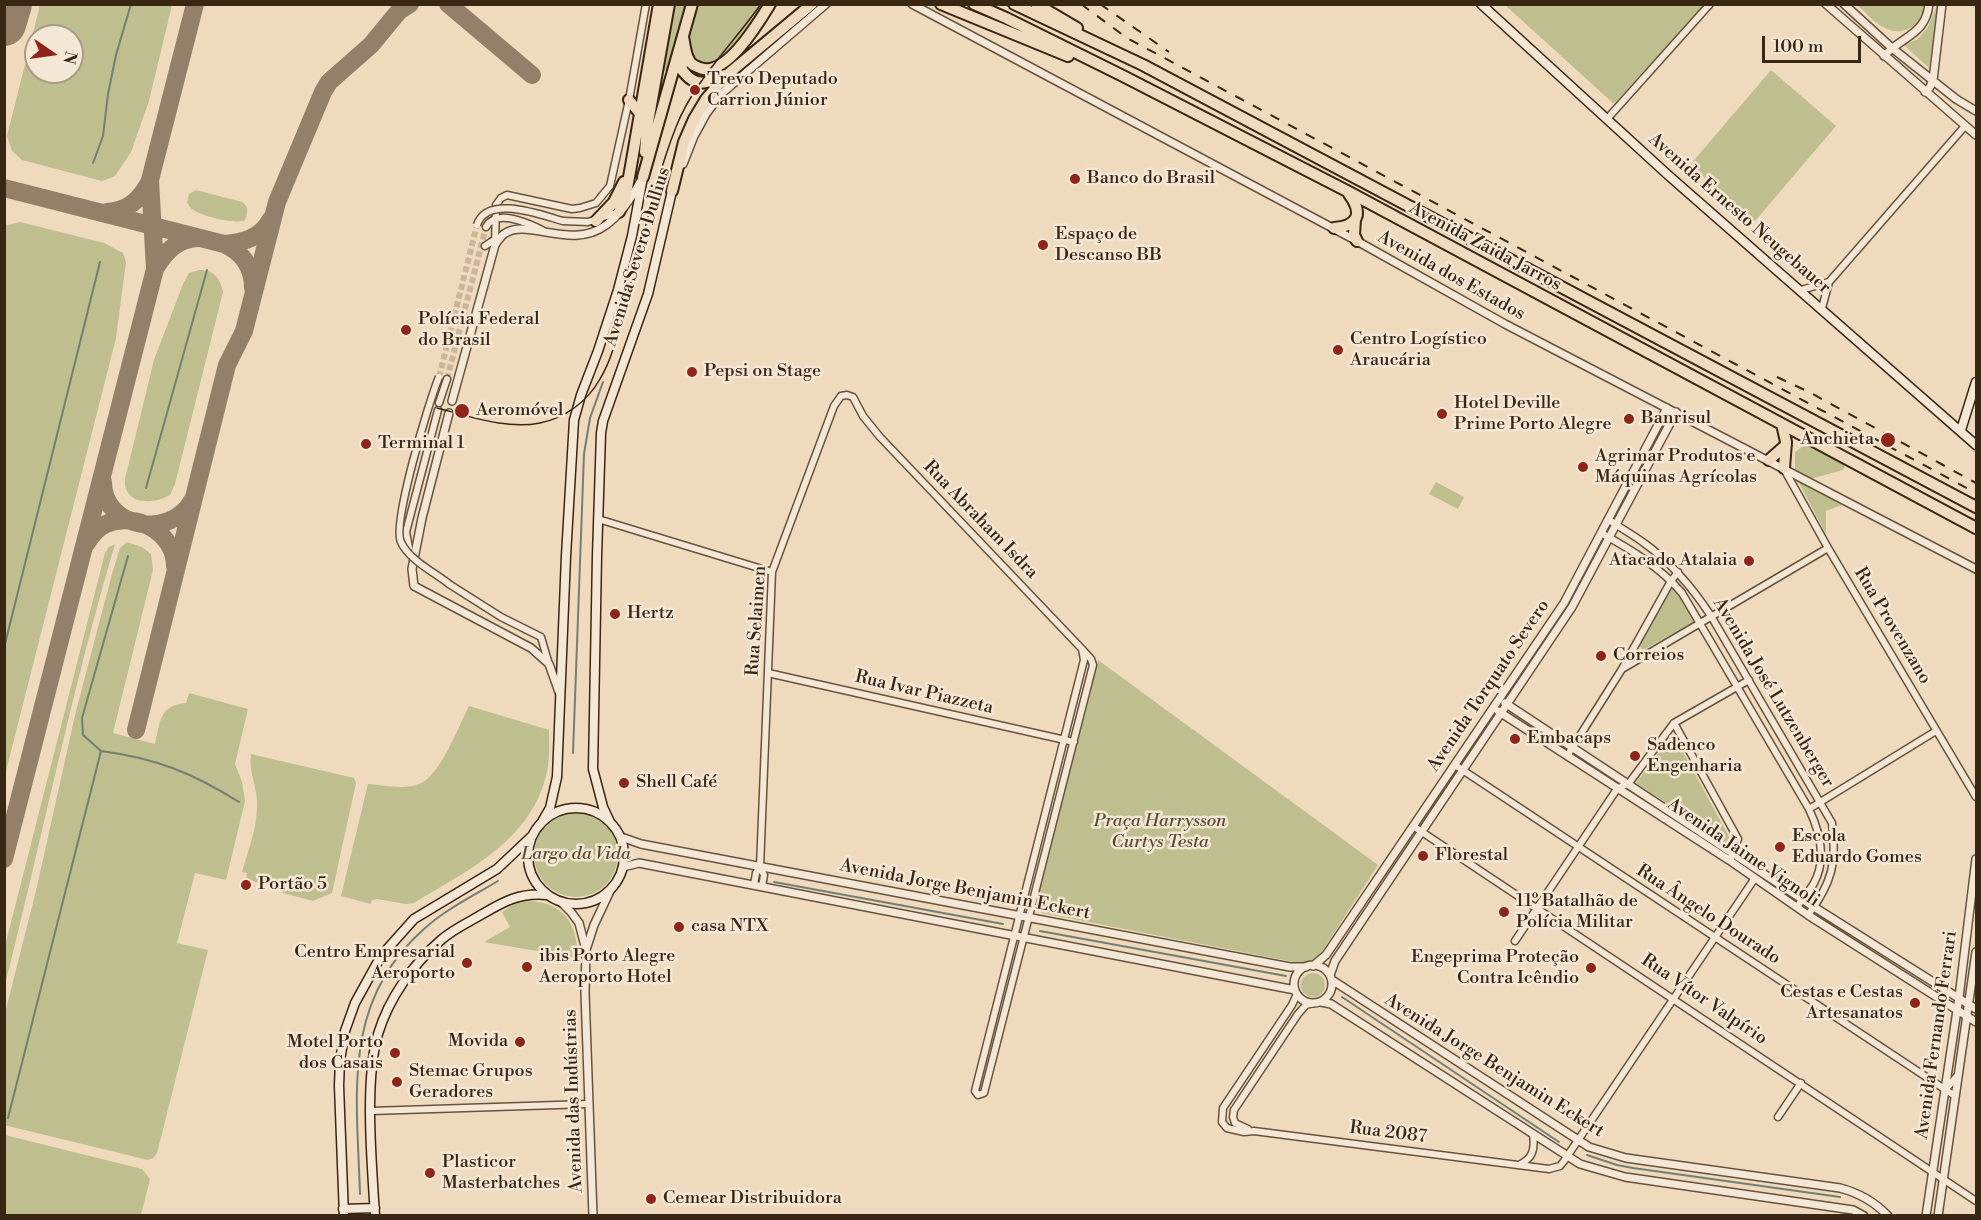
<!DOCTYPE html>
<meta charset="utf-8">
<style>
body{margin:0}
#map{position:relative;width:1981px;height:1220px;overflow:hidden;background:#efdabe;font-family:"Libre Bodoni",serif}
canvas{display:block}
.frame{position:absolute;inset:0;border:6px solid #392613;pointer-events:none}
.north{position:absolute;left:24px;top:24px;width:60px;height:60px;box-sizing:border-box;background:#f5e7d5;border:2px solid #aa9a87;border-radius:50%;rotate:103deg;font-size:16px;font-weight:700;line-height:24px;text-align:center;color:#392613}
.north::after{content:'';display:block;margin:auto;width:21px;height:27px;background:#8f2418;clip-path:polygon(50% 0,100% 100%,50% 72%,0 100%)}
.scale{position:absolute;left:1762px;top:36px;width:99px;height:27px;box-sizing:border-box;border:3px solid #392613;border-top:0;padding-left:8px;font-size:18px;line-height:21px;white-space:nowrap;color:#392613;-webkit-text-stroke:4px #f5e7d5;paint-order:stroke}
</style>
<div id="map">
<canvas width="1981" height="1220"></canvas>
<div class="frame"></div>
<div class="north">N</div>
<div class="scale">100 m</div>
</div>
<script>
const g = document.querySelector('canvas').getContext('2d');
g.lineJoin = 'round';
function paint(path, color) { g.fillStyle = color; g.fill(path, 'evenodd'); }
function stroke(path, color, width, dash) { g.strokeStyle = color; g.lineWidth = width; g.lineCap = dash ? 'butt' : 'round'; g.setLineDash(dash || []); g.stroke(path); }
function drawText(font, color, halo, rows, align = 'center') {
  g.font = font + ' "Libre Bodoni",serif'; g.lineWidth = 5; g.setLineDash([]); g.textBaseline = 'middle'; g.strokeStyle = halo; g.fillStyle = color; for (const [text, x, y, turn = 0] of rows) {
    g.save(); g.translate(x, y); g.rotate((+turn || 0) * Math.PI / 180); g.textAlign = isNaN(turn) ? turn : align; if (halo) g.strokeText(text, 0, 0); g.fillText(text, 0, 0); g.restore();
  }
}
paint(new Path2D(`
 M40,5H172L149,101L131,152L115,176L102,181L22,160L12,151L7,136ZM36,36H72V72H36Z
 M665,5H686L668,71L655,70Z
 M695,5H767C750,27 723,81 690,56L686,33Z
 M1505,5H1704L1614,104Z
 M1857,5H1925C1922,26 1903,38 1883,27C1873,22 1865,11 1857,5Z
 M1937,5H1938L1929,68L1903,44L1917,40L1928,27Z
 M1771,70L1836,126L1755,221L1690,165Z
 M196,190L242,202C249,206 248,213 245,220C236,225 201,216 192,209C189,207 189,205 187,202L189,194Z
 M20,222L104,243L123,253L126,262L116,338L5,775L4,226Z
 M199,270C214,270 220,278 223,292L175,484L170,495C153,505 123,505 125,479L154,360L183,284L189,273Z
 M1804,443L1846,463L1843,470L1810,479L1795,471V452L1801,448Z
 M1798,481L1842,505L1826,511V534Z
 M1436,482L1464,497L1458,509L1429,494Z
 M127,542L142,547L151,554L153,570L113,733L155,744C160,723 159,705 186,703L189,693L248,709L235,764L242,782L245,801L226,880L195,873L177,943L208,950L157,1153L153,1158L148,1160L4,1125L5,1013L36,891L76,711L112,574L120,548Z
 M115,544C72,689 42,838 5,985V946L105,553L109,547Z
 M1674,585L1696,621L1643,650L1639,645Z
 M1098,660L1378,865L1319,956L1309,962L1299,963L1042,913L1036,905Z
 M469,706L549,730C549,744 550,758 547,771C533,840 468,870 414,903L406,904L377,899L372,900L371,904L341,896L368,784C383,785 404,790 419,784C440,777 459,725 469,706Z
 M1673,734L1731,840L1729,844L1636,783Z
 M251,754L354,778L356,783L332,893L313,901L283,893L280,889L246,879L247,873L242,872C248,851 257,828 257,806C258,788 248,771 251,754Z
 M534 855a42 42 0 1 1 84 0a42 42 0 1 1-84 0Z
 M525,901C563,901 577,922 578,958L484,942L510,927L502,912L515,903Z
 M1301 985a12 12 0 1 1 24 0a12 12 0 1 1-24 0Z
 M5,1135L142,1169L150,1179L141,1215H5Z`), '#bebe8e');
stroke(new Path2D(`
 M93,163L103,136L108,94L116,55L131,4
 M146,488L207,270
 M4,648L100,262
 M101,751C155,758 193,773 239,802
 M573,753L584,454L590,418L603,382
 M774,882L1003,924
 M1040,931L1286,976
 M1342,997L1559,1142
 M8,1118L101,751L83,735L82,718L128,556
 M1587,1155L1617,1165L1633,1168L1840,1197
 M360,1194C357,1095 341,1002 424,929C446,909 473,896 498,881
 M361,1214V1216`), '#737f72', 2);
stroke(new Path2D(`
 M448,4L532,75
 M4,188L224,244C242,252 253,267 253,288
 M107,212C129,210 140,200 150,181
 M224,244C243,243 261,238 271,219
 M155,269C165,252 177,239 197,238
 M103,482C103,528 170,540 192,501
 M86,544C91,536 97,528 106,524C136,511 175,533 175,566
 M136,730L227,365L244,331L277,202L323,92L329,82L371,45L399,11L410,4
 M4,859L155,269L150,180L195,4`), '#948068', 18);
stroke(new Path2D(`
 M4,24L10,4`), '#948068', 44);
stroke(new Path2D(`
 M439,377L477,225
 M447,379L486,227`), '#cbb69c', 6, [6, 3]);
const minor = new Path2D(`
 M1607,119L1710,4
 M563,221L588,222L619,212
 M486,227C496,208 528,223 542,230
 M495,245L496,205L501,198L507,195L572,209L580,208L596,203L610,186L629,100L646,4
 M485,246L497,238
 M1801,290L1829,282
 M1822,308L1829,282L1965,126
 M439,403L447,379
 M1784,469L1828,548L1976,797
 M598,519L772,572
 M1608,519C1620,528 1632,534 1644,543C1672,563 1692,587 1711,616L1832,823C1837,863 1832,883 1808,915
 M1601,533C1630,549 1660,567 1682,593L1809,809C1820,832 1827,859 1814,883C1809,892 1802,899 1797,907
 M409,548L406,532L438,410
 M449,584L501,617L541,637L548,661
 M1622,669L1828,548
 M768,673L1074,742
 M1674,723L1738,839L1731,858
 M1567,756L1622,669L1671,581L1678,572
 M1455,765L1955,1096
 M1809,809L1936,731
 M1413,826L1976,1201
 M760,867L764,875L762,887
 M754,885L756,873L760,867L772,572L834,406L841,396L847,395L853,397L863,416L880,437L1082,649L1091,659L1093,665L984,1093L978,1095L975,1091L1084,660L1082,649
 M1515,941L1617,789L1629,783L1674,723L1749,680
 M1297,994L1292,1005L1223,1108L1222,1122L1227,1128L1244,1132L1254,1131L1549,1169L1560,1166L1564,1161L1755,878
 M1945,1090L1958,1075
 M371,1111L588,1104
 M1778,1117L1801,1083
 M1248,1129L1235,1123L1233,1117L1234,1110L1298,1014L1306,1005L1314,1003
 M1519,1165C1533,1158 1535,1150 1533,1134`);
const tertiary = new Path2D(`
 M912,4L1357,241L1505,324L1976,569
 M1826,4L1976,135
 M1844,4L1892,48L1956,99L1976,111
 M1884,56C1902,36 1926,35 1929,4
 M1925,92L1930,87L1933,80L1942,4
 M683,164L694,136L706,114L721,94L826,4
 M452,401L495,245C497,242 500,237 504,234C527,217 571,251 606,225C621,214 632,197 640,182
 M449,413L422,518L412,569L414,586L531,648L549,664L559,692
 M1505,703L1814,907L1976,1009
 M1498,711L1729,860L1808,915L1976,1022
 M621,837L641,844L1290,967H1306
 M623,867L639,863L1295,990
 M561,902L571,912L579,923L586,950L585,993L593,1216
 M586,950L594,925L611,889
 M1294 984a19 19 0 1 1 38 0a19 19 0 1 1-38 0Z
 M1313,966L1326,955L1564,603L1667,408
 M1330,975L1335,961L1572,607L1676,412
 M1332,980L1589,1147L1626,1158L1840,1188C1859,1193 1874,1201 1888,1216
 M1321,1002L1331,1004L1580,1164L1625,1177L1853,1210L1864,1216
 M1926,1216L1959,997L1976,859
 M1938,1216L1976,952`);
const secondary = new Path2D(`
 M1481,4L1668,175L1976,445
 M1961,430L1976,382
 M528 856a48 48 0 1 1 96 0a48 48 0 1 1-96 0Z
 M543,820L550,808L557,777L566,556L574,420L581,395L598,351L618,290L632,236L643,177
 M610,822L603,807L593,769L597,556L601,433L603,421L648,294L672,191
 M343,1209L375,1208
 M344,1216L339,1086L340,1060L345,1031L355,1003L381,956L414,919L497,869L532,836
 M375,1216C372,1164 364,1082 378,1034C389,998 413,964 441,940C450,932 461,926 472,920C499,905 515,892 547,895`);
const motorway = new Path2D(`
 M941,4L1068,56
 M974,4L1006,18L1125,77L1347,191L1976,528
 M1014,4L1143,65L1976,507
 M1036,4L1077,28
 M683,37C685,45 685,54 689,60C691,65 695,66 700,68C726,78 759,22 770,4
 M681,55L682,70C696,89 707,83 725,75
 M629,100L641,115
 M645,152L647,128L669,4
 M643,177L692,4
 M672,191L684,142L694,119L706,99L728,74L812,4
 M619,212L625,199L631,166L659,4
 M1355,219L1354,235L1357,241
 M596,221L614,202L624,182
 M1334,228C1359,226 1363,213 1349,194
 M1782,424L1786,442L1784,468
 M1769,460L1786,445`);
stroke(minor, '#66533e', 9);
stroke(tertiary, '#66533e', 10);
stroke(secondary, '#392613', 11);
stroke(motorway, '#392613', 14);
stroke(minor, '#f5e7d5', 6);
stroke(tertiary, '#f5e7d5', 7);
stroke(secondary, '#f5e7d5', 8);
stroke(motorway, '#efdabe', 10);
stroke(new Path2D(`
 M437,408C470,416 506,430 540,423C565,418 587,402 600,379C614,356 619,327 626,302C642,244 654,183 676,127C694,81 732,45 761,4`), '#392613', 1.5);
stroke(new Path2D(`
 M1081,4L1127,38L1976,493
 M1100,4L1169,52
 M1777,377L1809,392L1976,483`), '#392613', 2, [10, 10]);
const minorBridge = new Path2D(`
 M477,225C487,194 541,215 563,221
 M439,377C429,401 392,524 401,542C409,560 434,572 449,584`);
stroke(minorBridge, '#66533e', 9, []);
stroke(minorBridge, '#f5e7d5', 6);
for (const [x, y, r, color] of [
 [695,90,6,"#8f2418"],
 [1075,179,6,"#8f2418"],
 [1043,245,6,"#8f2418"],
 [406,330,6,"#8f2418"],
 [1338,350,6,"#8f2418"],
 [692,372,6,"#8f2418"],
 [462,411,8,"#8f2418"],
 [1442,414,6,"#8f2418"],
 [1629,419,6,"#8f2418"],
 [1888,440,8,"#8f2418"],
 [366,444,6,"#8f2418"],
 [1583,467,6,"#8f2418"],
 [1749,561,6,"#8f2418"],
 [615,614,6,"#8f2418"],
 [1601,656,6,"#8f2418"],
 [1515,739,6,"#8f2418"],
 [1635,756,6,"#8f2418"],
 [624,783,6,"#8f2418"],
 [1780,847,6,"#8f2418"],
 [1423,856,6,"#8f2418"],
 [246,885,6,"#8f2418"],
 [1504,912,6,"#8f2418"],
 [679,927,6,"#8f2418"],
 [467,963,6,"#8f2418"],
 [527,967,6,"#8f2418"],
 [1591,968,6,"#8f2418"],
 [1915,1003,6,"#8f2418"],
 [520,1042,6,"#8f2418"],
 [395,1053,6,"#8f2418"],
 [397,1082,6,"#8f2418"],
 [430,1173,6,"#8f2418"],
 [651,1199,6,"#8f2418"]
]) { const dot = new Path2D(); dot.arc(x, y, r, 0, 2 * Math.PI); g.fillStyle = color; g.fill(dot); stroke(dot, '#f5e7d5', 2); }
drawText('18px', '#392613', '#f5e7d5', [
 ["Trevo Deputado",707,80],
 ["Carrion Júnior",707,101],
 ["Banco do Brasil",1087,179],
 ["Espaço de",1055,235],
 ["Descanso BB",1055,256],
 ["Polícia Federal",418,320],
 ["do Brasil",418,341],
 ["Centro Logístico",1350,340],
 ["Araucária",1350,361],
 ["Pepsi on Stage",704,372],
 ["Hotel Deville",1454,404],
 ["Prime Porto Alegre",1454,425],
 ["Aeromóvel",476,411],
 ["Banrisul",1641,419],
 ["Anchieta",1874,440,"right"],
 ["Terminal 1",378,444],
 ["Agrimar Produtos e",1595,457],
 ["Máquinas Agrícolas",1595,478],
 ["Atacado Atalaia",1737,561,"right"],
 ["Hertz",627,614],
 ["Correios",1613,656],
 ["Embacaps",1527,739],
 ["Sadenco",1647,746],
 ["Engenharia",1647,767],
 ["Shell Café",636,783],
 ["Escola",1792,837],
 ["Eduardo Gomes",1792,858],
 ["Florestal",1435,856],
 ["Portão 5",258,885],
 ["11º Batalhão de",1516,902],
 ["Polícia Militar",1516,923],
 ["casa NTX",691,927],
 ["Centro Empresarial",455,953,"right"],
 ["Aeroporto",455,974,"right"],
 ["ibis Porto Alegre",539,957],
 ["Aeroporto Hotel",539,978],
 ["Engeprima Proteção",1579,958,"right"],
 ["Contra Icêndio",1579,979,"right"],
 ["Cestas e Cestas",1903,993,"right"],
 ["Artesanatos",1903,1014,"right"],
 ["Movida",508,1042,"right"],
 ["Motel Porto",383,1043,"right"],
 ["dos Casais",383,1064,"right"],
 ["Stemac Grupos",409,1072],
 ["Geradores",409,1093],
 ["Plasticor",442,1163],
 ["Masterbatches",442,1184],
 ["Cemear Distribuidora",663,1199]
], 'left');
drawText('18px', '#392613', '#f5e7d5', [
 ["Avenida Ernesto Neugebauer",1739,214,41],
 ["Avenida Zaida Jarros",1485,247,28],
 ["Avenida Severo Dullius",638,257,-73],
 ["Avenida dos Estados",1451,276,29],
 ["Rua Abraham Isdra",980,520,46],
 ["Rua Selaimen",757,621,-86],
 ["Rua Provenzano",1892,626,59],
 ["Avenida Torquato Severo",1489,686,-56],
 ["Rua Ivar Piazzeta",924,693,13],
 ["Avenida José Lutzenberger",1773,693,59],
 ["Avenida Jaime Vignoli",1743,853,34],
 ["Avenida Jorge Benjamin Eckert",965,890,11],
 ["Rua Ângelo Dourado",1708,915,33],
 ["Rua Vítor Valpírio",1704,1000,34],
 ["Avenida Fernando Ferrari",1937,1035,-82],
 ["Avenida Jorge Benjamin Eckert",1494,1066,32],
 ["Avenida das Indústrias",574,1101,-92],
 ["Rua 2087",1388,1133,7]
]);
drawText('italic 18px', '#5a4c32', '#f5e7d5', [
 ["Praça Harrysson",1160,822],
 ["Curtys Testa",1160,843],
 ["Largo da Vida",576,855]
]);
</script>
